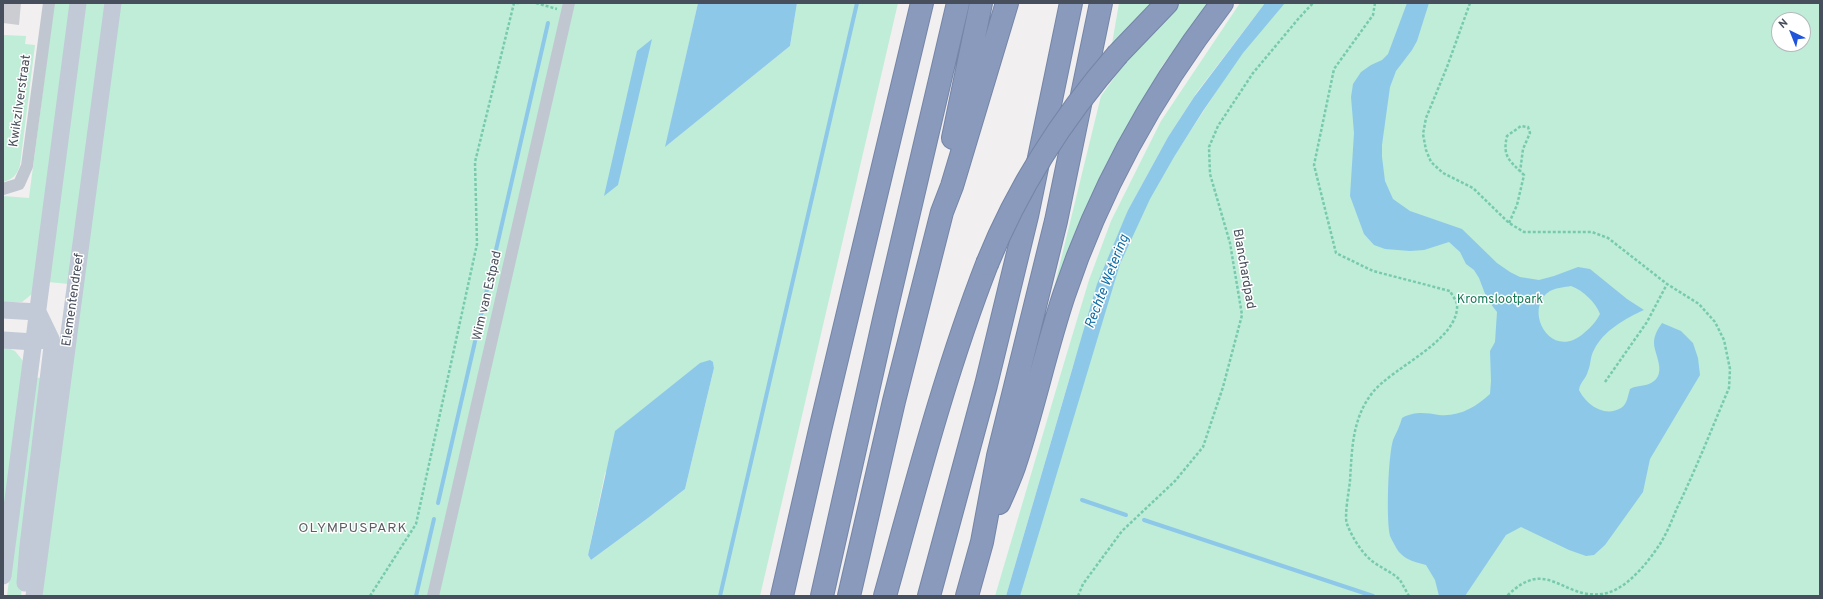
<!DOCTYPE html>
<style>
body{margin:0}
#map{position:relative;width:1823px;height:599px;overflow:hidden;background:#f1efef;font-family:Overpass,sans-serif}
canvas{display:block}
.frame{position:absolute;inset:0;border:4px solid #484f5c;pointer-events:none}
.north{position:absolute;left:1771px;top:12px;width:40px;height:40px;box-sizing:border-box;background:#fff;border:1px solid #b6b9be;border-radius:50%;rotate:317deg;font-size:11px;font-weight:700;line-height:16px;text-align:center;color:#484f5c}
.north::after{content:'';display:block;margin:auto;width:14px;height:18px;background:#2055da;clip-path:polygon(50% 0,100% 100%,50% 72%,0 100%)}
</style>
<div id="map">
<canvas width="1823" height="599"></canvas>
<div class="frame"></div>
<div class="north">N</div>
</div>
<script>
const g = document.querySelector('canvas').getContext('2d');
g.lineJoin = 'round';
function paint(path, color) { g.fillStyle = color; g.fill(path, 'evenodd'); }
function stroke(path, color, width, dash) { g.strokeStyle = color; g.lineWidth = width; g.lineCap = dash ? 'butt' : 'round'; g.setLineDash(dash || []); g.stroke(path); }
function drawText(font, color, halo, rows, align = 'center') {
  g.font = font + ' Overpass,sans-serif'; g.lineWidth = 3; g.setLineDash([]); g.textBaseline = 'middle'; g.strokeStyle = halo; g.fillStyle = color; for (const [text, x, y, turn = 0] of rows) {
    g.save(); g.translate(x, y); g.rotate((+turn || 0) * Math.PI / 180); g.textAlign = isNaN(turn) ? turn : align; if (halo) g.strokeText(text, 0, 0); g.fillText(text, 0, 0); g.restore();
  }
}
paint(new Path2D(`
 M54,3H72L32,294L22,302L3,303V196L29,198Z
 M85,3H106L69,284L48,282Z
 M119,3H698L666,146L790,46L797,3H898L760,596H42ZM713,362L714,368L685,489L648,518L591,560L588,555L605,473Z
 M1119,3H1153L1112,44Z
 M1179,3H1211L1162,66L1110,158L1052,296L1101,96L1133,52Z
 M1240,3H1265L1197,92L1168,137L1128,210L1073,366L1006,596H995L1064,363L1089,280L1111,221L1161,121Z
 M1274,3H1820V596H1013L1122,236ZM1779,20H1803V44H1779Z
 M3,35L26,36L25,44L35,45L20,165C17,175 13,179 3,182Z
 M3,346L15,351L23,361L3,527Z
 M35,377L45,379L21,596H7Z`), '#bfedd8');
paint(new Path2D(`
 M698,3H797L790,46L665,147Z
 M1265,3H1285L1243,53L1203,111L1174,157L1150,199L1120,264L1020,596H1006L1097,284L1128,210L1168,137L1194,97Z
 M1407,3H1429L1417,41L1412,50L1396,71L1390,87L1382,145V157L1385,181L1393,199L1410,211L1462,229L1497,263L1510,272L1520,277L1539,280L1554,276L1578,267L1590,269L1627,299L1644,310C1626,318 1603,331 1594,350C1590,356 1591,365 1588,371C1586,379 1580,382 1579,390C1586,404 1604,418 1621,408C1627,405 1628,395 1630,389C1636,385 1644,387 1651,383C1668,374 1654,354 1654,343C1654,335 1658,329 1662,323L1681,331L1693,343L1698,358L1700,375L1650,459L1643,492L1605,545L1594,555L1586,556L1569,550L1521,527L1506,535L1465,596H1439L1435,580L1426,565C1416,562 1407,561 1399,552C1396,548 1392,540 1390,536C1386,519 1388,457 1393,440C1396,433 1400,426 1402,418C1416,411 1425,413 1439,415C1459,417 1476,407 1490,394L1491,381L1490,351L1495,342L1497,312L1487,299L1479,278L1474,270L1466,264L1460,252L1449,242L1424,250L1410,251L1385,249L1374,245L1364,234L1350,196L1354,133L1351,97L1353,84L1361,72L1371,65L1382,60L1388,54ZM1571,286C1583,290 1596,303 1600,314C1596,322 1591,327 1584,333C1550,363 1522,308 1550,291C1556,288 1565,287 1571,286Z
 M652,39L618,185L604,196L637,51Z
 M710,360L713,362L714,368L685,489L648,518L591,560L588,555L615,431L700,363Z`), '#8ec8e9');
stroke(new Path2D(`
 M1082,500L1126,515
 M438,503L548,23
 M1144,520L1373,596
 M416,596L434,519
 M720,596L857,3`), '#8ec8e9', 4);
paint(new Path2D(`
 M3,3H21L19,25L3,23Z`), '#cccdd3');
const highway = new Path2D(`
 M1118,54L1167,3
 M953,138L981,3
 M999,503C1005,489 1012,475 1016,461C1034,406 1046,349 1064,295C1100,187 1153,93 1222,3
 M782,596L820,430L922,3
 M822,596L885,315L958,3
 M849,596L894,401L942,212L952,186L1007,3
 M885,596C916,485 945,372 987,264
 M929,596L986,385L1027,216L1071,3
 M967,596L982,542L998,456L1056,221L1101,3`);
stroke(highway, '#7485a8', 24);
stroke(new Path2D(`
 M536,3L557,9
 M1375,3L1373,15L1334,69L1314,165L1336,253L1373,271L1450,291C1452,295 1456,300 1457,304C1460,340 1393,367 1373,392C1352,418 1352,449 1350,481C1349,491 1344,516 1347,524C1352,537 1361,552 1372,561C1381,568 1392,572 1400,580C1403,585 1406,591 1409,596
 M1470,3L1447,67L1426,118L1423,134L1426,150L1431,162L1443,173L1473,188L1509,223L1524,232H1592L1608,238L1667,284L1699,304L1715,322L1724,340L1730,369L1729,388C1712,428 1696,469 1677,508C1672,520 1667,533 1660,544C1648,562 1626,591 1602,594C1561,599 1547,556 1507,596
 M1509,223L1517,205L1524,175C1510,161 1502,157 1507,136L1521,126L1528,127L1530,133L1523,149L1520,172
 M1605,382L1647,322L1667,284
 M370,596L416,524L477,244L475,162L514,3H519
 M1078,596L1083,584L1122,531L1175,481L1203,447L1223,387L1242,315L1230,243L1210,174L1209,147L1218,126L1253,73L1299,18L1313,3`), '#78caae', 2.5, [3, 2]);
stroke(new Path2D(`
 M3,189L19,184L27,166L49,3
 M433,596L569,3`), '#c0c7d0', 12);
stroke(new Path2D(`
 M3,310L38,312
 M3,340L34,342L45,340
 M3,576L78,3
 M25,583L28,546L52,347L51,339L38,312
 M34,596L113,3`), '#c2c9d7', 17);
stroke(highway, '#899abc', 22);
const highwayBridge = new Path2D(`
 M987,264C1018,187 1063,117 1118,54`);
stroke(highwayBridge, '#7485a8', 24, []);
stroke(highwayBridge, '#899abc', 22);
drawText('13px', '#484f5c', '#fff', [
 ["Kwikzilverstraat",21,101,-82],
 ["Blanchardpad",1243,269,80],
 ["Wim van Estpad",488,296,-77],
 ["Elementendreef",74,300,-82]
]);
drawText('13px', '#1b7b59', '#fff', [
 ["Kromslootpark",1500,300]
]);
drawText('italic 14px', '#126fa5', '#fff', [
 ["Rechte Wetering",1108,282,-69]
]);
g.letterSpacing = '1px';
drawText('14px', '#5c5e64', '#fff', [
 ["OLYMPUSPARK",353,529]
]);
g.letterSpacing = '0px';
</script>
